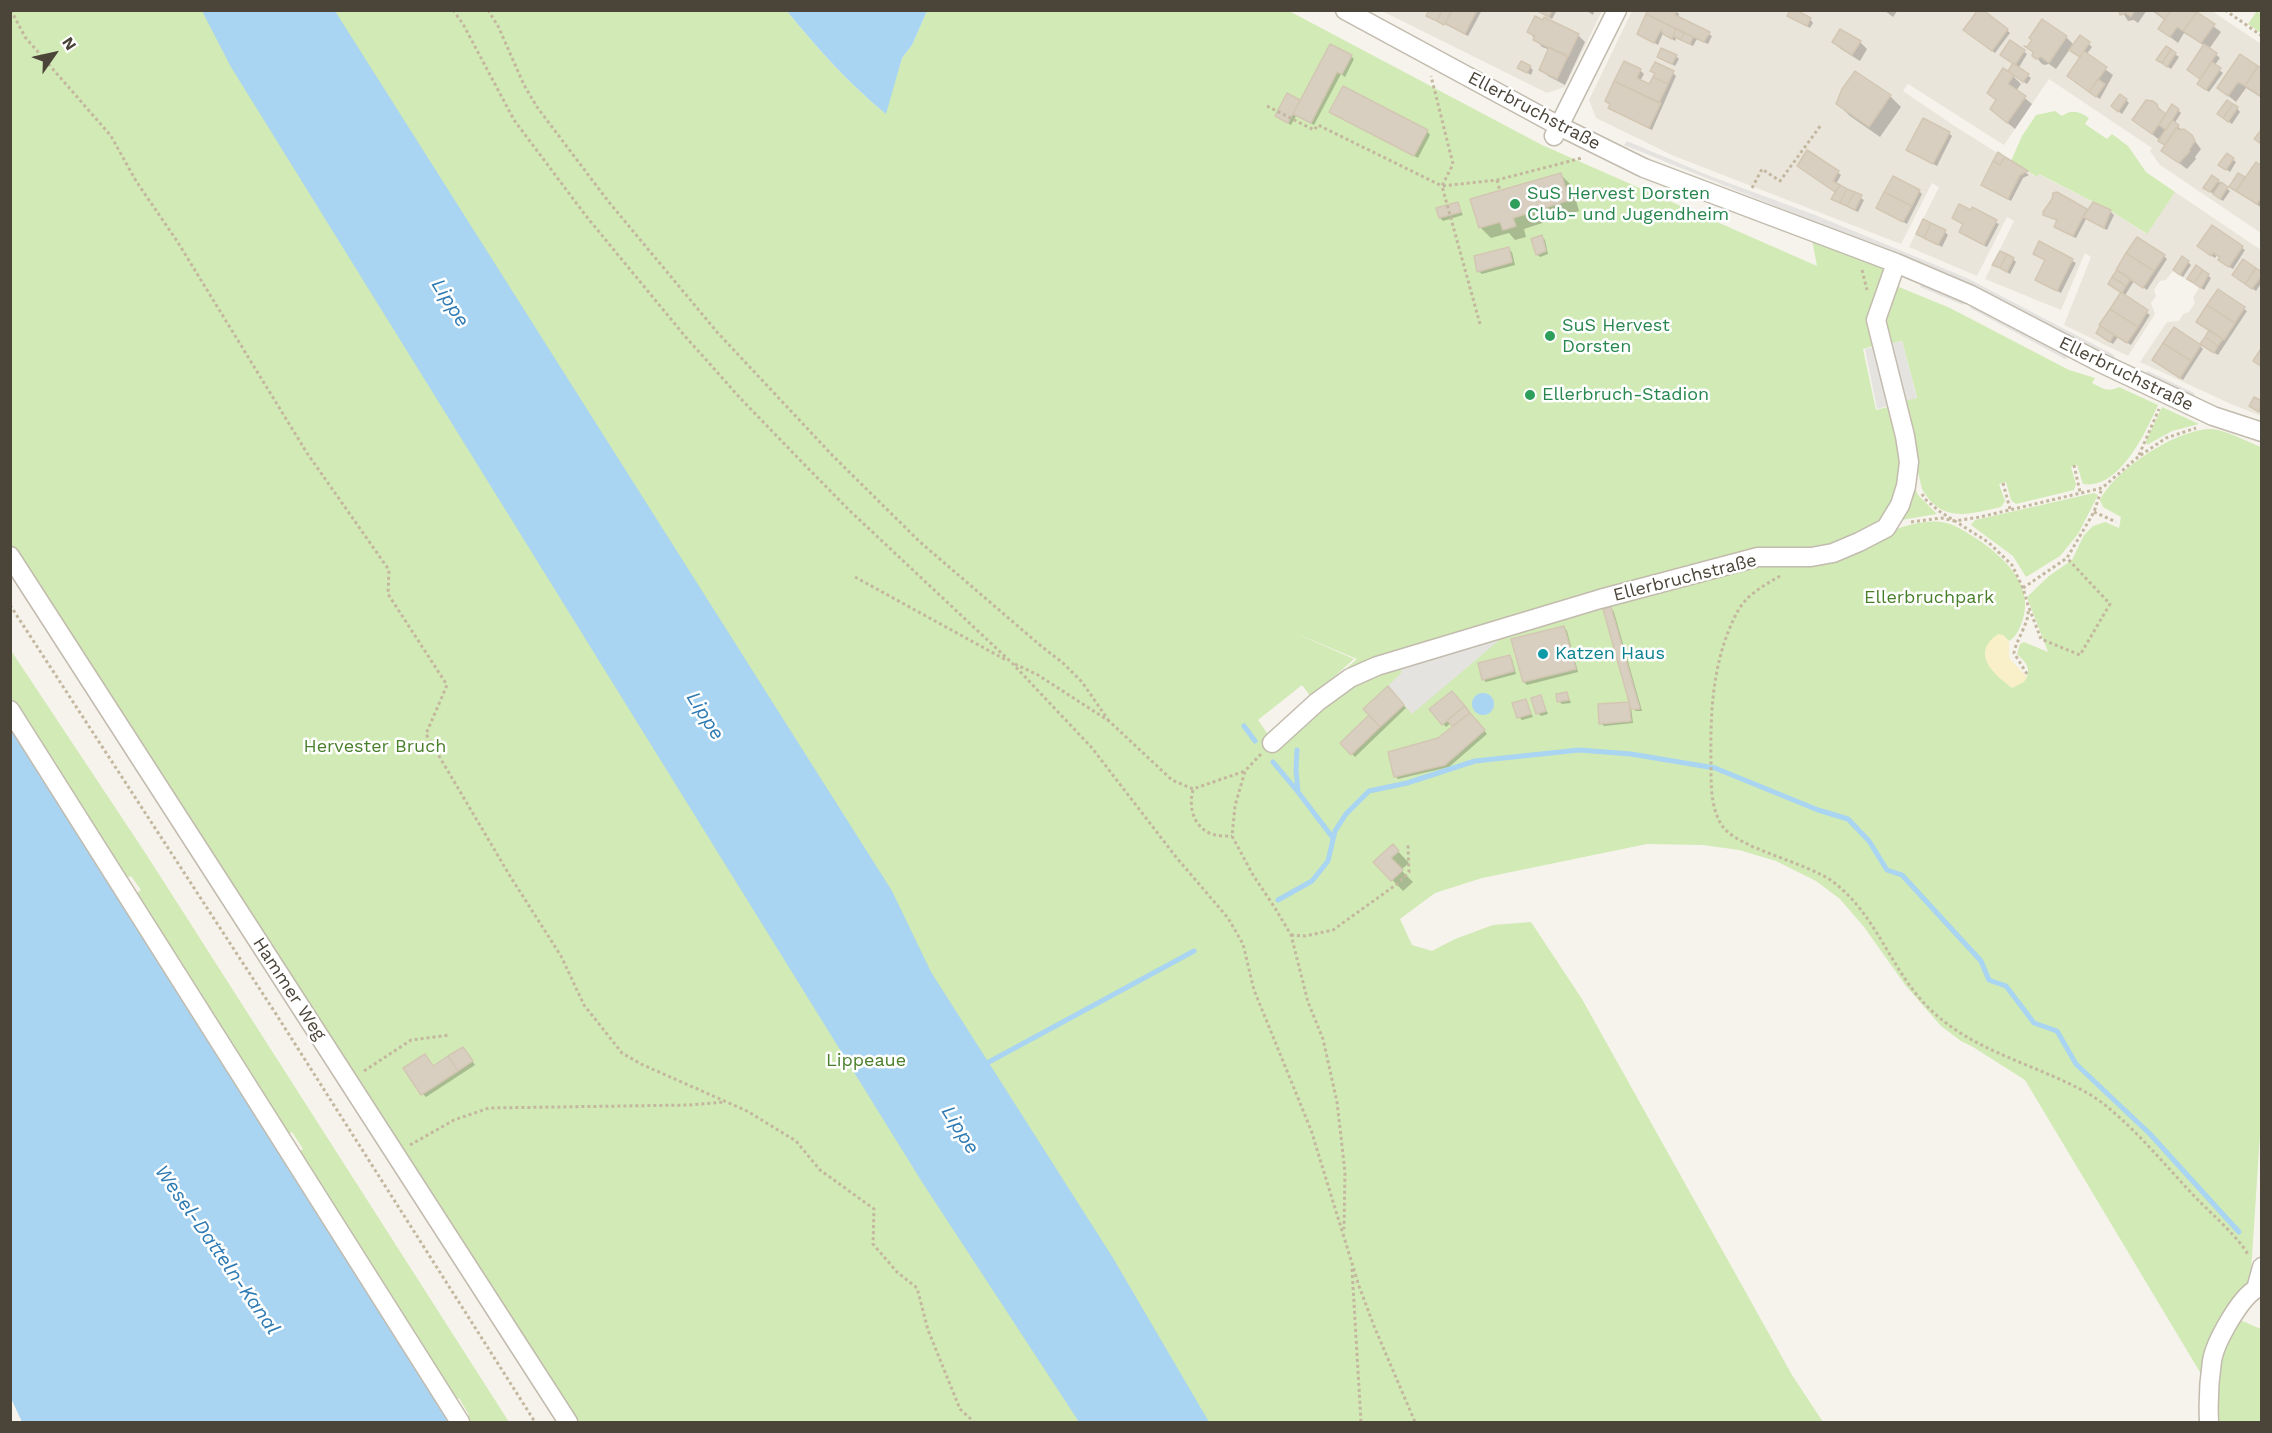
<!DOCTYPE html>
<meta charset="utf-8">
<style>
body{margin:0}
#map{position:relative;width:2272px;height:1433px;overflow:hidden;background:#f6f3ec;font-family:"Work Sans",sans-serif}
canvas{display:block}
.frame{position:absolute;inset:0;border:12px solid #4b4439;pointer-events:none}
.north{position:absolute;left:24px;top:24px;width:60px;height:60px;-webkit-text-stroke:4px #fff;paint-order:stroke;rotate:56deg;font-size:16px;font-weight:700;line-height:24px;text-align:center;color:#4b4439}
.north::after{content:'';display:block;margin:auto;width:21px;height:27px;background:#4b4439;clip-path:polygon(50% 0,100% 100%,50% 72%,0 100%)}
</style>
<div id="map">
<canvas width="2272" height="1433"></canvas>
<div class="frame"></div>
<div class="north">N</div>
</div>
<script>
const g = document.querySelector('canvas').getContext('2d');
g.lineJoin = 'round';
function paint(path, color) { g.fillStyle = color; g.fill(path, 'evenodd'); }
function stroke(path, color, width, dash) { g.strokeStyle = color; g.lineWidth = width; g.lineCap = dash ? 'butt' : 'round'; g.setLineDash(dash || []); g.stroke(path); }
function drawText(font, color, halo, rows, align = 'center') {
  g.font = font + ' "Work Sans",sans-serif'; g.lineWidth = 5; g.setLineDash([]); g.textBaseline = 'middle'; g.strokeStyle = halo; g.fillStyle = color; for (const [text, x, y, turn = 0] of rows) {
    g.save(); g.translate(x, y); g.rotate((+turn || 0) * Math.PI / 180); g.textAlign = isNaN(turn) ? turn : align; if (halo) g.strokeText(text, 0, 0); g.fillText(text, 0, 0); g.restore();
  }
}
paint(new Path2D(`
 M1382,11H1602L1565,87L1547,93Z
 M1632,11H2212L2261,44V233L2160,165L2150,151L2152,148L2049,79L2004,145L1908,84L1903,91L1953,125L2036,177L2038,174L2111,211L2146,234L2175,192L2261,250V416L2231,404L2140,362L2167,322L2179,321L2183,314L2189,312L2195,303L2193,298L2199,288L2173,271L2166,280L2160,281L2154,290L2156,296L2151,303L2155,314L2128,356L2064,325L2091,257L2085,253L2061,310L1985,279L2014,221L2007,217L1977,276L1909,247L1939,187L1932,183L1901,244L1674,156L1596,118L1589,100Z`), '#eae5da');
paint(new Path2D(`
 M11,11H787C816,47 849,84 885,113L902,58L912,45L927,11H1289L1542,145L1817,266L1810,229L1896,263L1881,344L1863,349L1876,410L1895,405L1909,462L1887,533C1904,526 1922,520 1941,522C1953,523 1964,531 1974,537C2002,555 2036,585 2022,622C2019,630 2016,637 2009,641L2003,635L1989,644L2027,677C2031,666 2024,661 2017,654L2020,644L2024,642L2048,652L2027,597L2049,576L2072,560L2084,535L2093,526L2105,522L2119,528L2121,517L2103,507L2100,500C2116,469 2174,431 2209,429C2222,428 2248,442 2261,447V1120L2250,1286L2240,1320L2261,1329V1422H2201L2204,1379L2025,1080L1973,1047L1961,1041L1941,1026L1906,986L1864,927L1840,899L1816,881L1776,861L1739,850L1703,845L1647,844L1482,878L1435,893L1400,919L1412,945L1432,951L1455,939L1493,925L1531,922L1582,999L1792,1375L1823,1422H565L11,551ZM1290,631L1357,659L1269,736L1258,720L1302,685L1311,697L1354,659Z
 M2257,11L2261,14V33L2248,24Z
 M2055,111L2062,116C2071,109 2080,111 2089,118L2085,124L2107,139L2112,134L2128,146L2146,172L2175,192L2147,234L2111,211L2039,174L2037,177L2011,161L2022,136L2036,115Z
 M1894,285L1950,308L2069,370L2095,378L2092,383C2102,388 2108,393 2119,387L2158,405C2146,431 2120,490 2083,484L2077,465L2071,467L2076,484L2074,490L2016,504L2011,500L2006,482L1999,484L2005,501L2001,507C1969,514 1942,524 1922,489L1901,402L1917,397L1902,341L1886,345L1882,326Z
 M2162,407L2199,424L2172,431L2147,445L2146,441Z
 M1912,480L1918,495L1937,514L1895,521Z
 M2094,493L2098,495L2078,534L2060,556L2026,577L2013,556L1971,525L1975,520Z
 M10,649L146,854L509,1422H467L464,1418L469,1415L459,1398L453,1401L297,1153L303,1149L292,1132L286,1136L134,895L141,890L131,876L125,879L11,697Z`), '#d2eab5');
paint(new Path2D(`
 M1998,634L2003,635L2009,641V658L2027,677L2024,682L2012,688C1995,675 1969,654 1998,634Z`), '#f9efc9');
paint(new Path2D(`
 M1627,141L1710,176L1815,215L1967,278L2114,355L2116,362L1973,286L1624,145Z
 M1922,281L1965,300L1963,305L1920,287Z
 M1973,303L2073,357L2065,359L1970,308Z
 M1902,341L1917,398L1901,402L1886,345Z
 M1882,345L1897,403L1877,409L1865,349Z
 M2148,371L2194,393L2196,399L2142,375Z
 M1503,637L1412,714L1388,686L1402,672L1395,664Z`), '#e5e3e0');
paint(new Path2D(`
 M202,11H335L892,891L931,972L1113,1258L1209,1422H1079L922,1182L231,67Z
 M787,11H927L912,45L902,58L886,114C849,84 816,47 787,11Z
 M1472 704a11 11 0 1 1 22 0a11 11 0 1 1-22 0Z
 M10,725L449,1422H22L10,1396Z`), '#a9d4f2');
paint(new Path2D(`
 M1430,10H1448L1452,13L1454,10H1482L1468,36L1431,17Z
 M1535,10H1557L1552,19Z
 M1585,10H1595L1593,15Z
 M1649,10L1676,11L1679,14L1678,18L1712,36L1708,44L1697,39L1693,46L1676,38L1675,41L1663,33L1658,45L1639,34Z
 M1884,10H1898L1893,17Z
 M2121,10H2147L2138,23L2134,20L2128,21Z
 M2151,10H2192L2221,32L2209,49L2220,58L2214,66L2223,73L2209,92L2202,87V79L2192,73L2205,46L2184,33L2178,43L2160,29L2166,21Z
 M1789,16L1810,19L1813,23L1810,28Z
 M2007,30L2010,33L1995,53L1968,33Z
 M1529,32L1578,35L1585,42L1565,85L1548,76L1540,69L1550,50L1542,47Z
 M2066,37L2074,45L2080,37L2089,44L2092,47L2086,55L2113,75L2100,99L2076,83L2069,76L2082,57L2070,49L2056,69L2049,64L2044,65L2041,63L2029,48Z
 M1834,42H1860L1867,49L1860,61L1841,49Z
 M2011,42L2027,54L2018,69L2031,78L2027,84L2015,76L2014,77L2021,84L2016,91L2032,104L2015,129L1999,116L1997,101L2004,70L2014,75Z
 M2166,48L2179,57L2171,69L2158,60Z
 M1351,56L1354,59L1345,77L1341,74L1314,125L1296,116L1291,125L1277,116L1287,95L1301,102Z
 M1676,56L1679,59L1675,66L1659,57Z
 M1625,63L1641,71L1644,74L1640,81L1650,86L1656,74L1652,70L1673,73L1676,76L1652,130L1610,108Z
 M1530,67L1533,70L1531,75L1519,68Z
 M2262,70V98L2246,88L2236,102L2219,88Z
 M1890,96L1901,107L1880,137L1850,116L1839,105Z
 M2126,100L2129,103L2122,114L2116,109Z
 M2156,105L2166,115L2172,106L2178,110L2181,113L2174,124L2181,129L2179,132L2191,136L2201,149L2195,157L2196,159L2187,169L2163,151L2167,146L2134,120Z
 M2237,108L2240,112L2232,124L2222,117Z
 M1331,112L1427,131L1430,135L1418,158Z
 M1949,133L1952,136L1937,166L1911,152Z
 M1808,152L1841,175L1836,184L1864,200L1858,212L1835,201L1833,198L1836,193L1799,166Z
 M1998,155L2029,175L2023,178L2011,201L1983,185Z
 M2227,155L2236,162L2230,172L2223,167Z
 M2262,167V208L2234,189L2239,175L2246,180Z
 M1561,175L1572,186L1579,211L1524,229L1526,237L1515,240L1509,233L1491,238L1480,227Z
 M2218,181L2230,191L2223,201L2208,190Z
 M1919,191L1922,194L1907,224L1878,208Z
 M2057,193L2090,212L2110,211L2114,215L2107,230L2086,219L2076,238L2059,230L2056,227L2059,222L2045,214Z
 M1457,204L1463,215L1443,221L1440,218L1438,209Z
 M1971,212L1999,224L1987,247L1964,235L1961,232L1964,225L1954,218Z
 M2212,227L2245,250L2233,269L2223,263L2221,258L2217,255L2215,258L2202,249Z
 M1945,232L1948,235L1942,247L1918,234Z
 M1542,237L1545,240L1548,254L1540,257L1537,254Z
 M2040,243L2076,263L2061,293L2037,279L2046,261L2035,254Z
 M1508,249L1512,252L1515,265L1482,274L1478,271Z
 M2164,256L2167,259L2147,290L2134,281L2124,297L2150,315L2131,345L2118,337L2113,344L2101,336L2098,333L2122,293L2113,287Z
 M2013,259L2016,262L2010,274L1994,264Z
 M2188,262L2191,265L2183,277L2178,273Z
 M2196,267L2211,278L2204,290L2189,279Z
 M2262,274V282L2256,291L2237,278Z
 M2218,291L2247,311L2218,355L2205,347Z
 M2200,346L2203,349L2183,380L2157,362Z
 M1611,608L1614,612L1642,711H1636L1631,707L1633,723L1604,726L1601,723L1628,703L1633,708Z
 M1564,627L1567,631L1578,672L1527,685L1524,682Z
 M1509,656L1512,659L1516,674L1486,682L1483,679Z
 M1388,688L1406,708L1355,757L1342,743L1371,715Z
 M1567,693L1571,703L1562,704L1559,701Z
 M1455,696L1487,734L1449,767L1398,779L1395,776L1454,726L1451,723L1446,727L1431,710Z
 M1540,697L1548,714L1541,716L1538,713Z
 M1525,701L1533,717L1522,720L1519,717Z
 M1393,846L1409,863L1401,870L1413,882L1403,891L1375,862Z
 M466,1052L475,1065L426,1097L423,1094L433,1068Z`), '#0003');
stroke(new Path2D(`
 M1244,726L1255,741
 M1297,750L1296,770L1298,792L1333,838
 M1273,762L1298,792
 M1278,900L1312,881L1328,861L1335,831L1346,814L1369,791L1407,783L1475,761L1579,750L1631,754L1715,768L1818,810L1848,819L1869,841L1887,870L1902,875L1981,961L1989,980L2006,986L2034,1023L2057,1031L2076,1064L2150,1134L2239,1232
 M987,1063L1194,951`), '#a9d4f2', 5);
const building = new Path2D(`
 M1429,10H1442L1437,21L1426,16Z
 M1442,10L1452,11L1444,25L1437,21Z
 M1477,10L1465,34L1445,23L1452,10Z
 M1536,10H1552L1549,17Z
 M1648,10H1677L1675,15L1710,32L1704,42L1646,14Z
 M1790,10H1796L1811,18L1807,26L1787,16Z
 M1978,10H1983L2008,29L1992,51L1963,30Z
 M2119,10H2135L2131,17L2126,13L2120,15Z
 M2153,10H2171L2165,19Z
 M2171,10L2197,12L2183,31L2177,27L2170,37L2158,29Z
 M2197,12L2215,24L2201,43L2183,31Z
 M1646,14L1676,29L1672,39L1663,34L1661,30L1654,43L1637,34Z
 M1535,16L1543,20L1544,17L1579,34L1568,57L1533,40L1535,36L1527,32Z
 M2042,19L2067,36L2049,63L2041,57L2036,59L2032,56L2033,52L2024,46L2027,47L2032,40L2029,38Z
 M1676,29L1684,33L1681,40L1673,36Z
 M1840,29L1861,41L1852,55L1832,42Z
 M1684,33L1693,37L1690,44L1681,40Z
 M2080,35L2090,42L2080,57L2069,50Z
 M2010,40L2025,50L2015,65L2000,55Z
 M1330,44L1352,55L1342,74L1337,72L1311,123L1293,114Z
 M2204,44L2217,53L2200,79L2187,70Z
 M2166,46L2171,49L2162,63L2156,60Z
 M1549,47L1568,56L1557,79L1539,70Z
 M1661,48L1677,55L1672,64L1657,57Z
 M2171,49L2176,53L2167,67L2162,63Z
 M2084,51L2107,67L2089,92L2067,76Z
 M2240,54L2258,66L2245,86L2238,82L2228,96L2217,88Z
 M1521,61L1531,66L1527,73L1517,68Z
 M1624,61L1641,69L1637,78L1649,84L1653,77L1668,84L1659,103L1614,81Z
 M1655,62L1674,71L1668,84L1653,77L1655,73L1650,71Z
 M2212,62L2221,68L2206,90L2197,84Z
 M2013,63L2029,74L2023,82L2008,71Z
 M2258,66L2262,69V97L2245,86Z
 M2003,68L2014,75L2008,84L2026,96L2007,123L1990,109L1996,100L1987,93Z
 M1855,71L1891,95L1869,127L1836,104L1842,89Z
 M2098,79L2105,84L2096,97L2089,92Z
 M1614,81L1661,103L1649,128L1608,108L1610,104L1605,101Z
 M1343,86L1428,130L1414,156L1329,112Z
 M1287,93L1300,100L1288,123L1275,116Z
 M2120,94L2127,99L2118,112L2111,106Z
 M2146,100L2153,101L2157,104L2158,108L2166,114L2152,134L2132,120Z
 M2227,100L2233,104L2223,118L2217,114Z
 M2172,104L2179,109L2166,130L2159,125Z
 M2233,104L2238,107L2228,122L2223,118Z
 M1923,118L1950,132L1933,164L1906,150Z
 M2172,120L2179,125L2165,145L2158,141Z
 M2176,128L2180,130L2184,129L2192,135L2195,141L2189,150L2190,151L2179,163L2161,151Z
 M2262,129V140L2260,143L2254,139Z
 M1807,150L1839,171L1833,181L1840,185L1835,192L1797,166Z
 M1998,152L2005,157L2000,165L1993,161Z
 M2227,153L2234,158L2226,170L2218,165Z
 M2005,157L2028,171L2020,175L2008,199L1981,185L1993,161L2000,165Z
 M2256,162L2262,166V197L2257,204L2236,191Z
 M1561,173L1569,200L1513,218L1516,226L1503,230L1500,222L1479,228L1470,199Z
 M2238,173L2245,177L2236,191L2229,187Z
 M2212,175L2219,180L2210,192L2203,188Z
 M1893,176L1920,190L1912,206L1884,192Z
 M2221,182L2228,187L2220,199L2213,194Z
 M1840,185L1847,189L1840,203L1831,199Z
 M1847,189L1855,192L1847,206L1840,203Z
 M1855,192L1862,195L1855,210L1847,206Z
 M1884,192L1912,206L1903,222L1876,208Z
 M2057,192L2087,209L2073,236L2054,227L2057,220L2043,215V212L2052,199L2053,193Z
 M1458,202L1461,212L1439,218L1436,208Z
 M2093,202L2111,210L2104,228L2083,217Z
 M1959,204L1971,210L1972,207L1997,220L1984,245L1959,232L1963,224L1952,218Z
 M1923,219L1931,223L1924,238L1916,234Z
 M1931,223L1946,230L1938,245L1924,238Z
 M2212,225L2243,246L2229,267L2218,260L2220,257L2213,253L2211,256L2197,246Z
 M1542,235L1546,251L1536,255L1531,239Z
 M2137,237L2165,255L2154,271L2126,253Z
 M2039,241L2073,259L2057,291L2035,280L2045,260L2033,254Z
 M1509,247L1512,262L1477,272L1474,256Z
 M2000,251L2007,254L2000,268L1992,265Z
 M2126,253L2154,271L2143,288L2116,270Z
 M2007,254L2014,258L2007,272L2000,268Z
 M2182,256L2189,261L2180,275L2173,270Z
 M2243,259L2256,268L2245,284L2232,275Z
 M2196,265L2203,270L2194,283L2187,279Z
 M2256,268L2262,272V275L2252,289L2245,284Z
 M2117,270L2131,279L2126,286L2112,277Z
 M2203,270L2209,274L2201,288L2194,283Z
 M2112,277L2126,286L2122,293L2108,284Z
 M2218,289L2245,307L2235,323L2207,305Z
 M2121,292L2148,310L2138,327L2110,309Z
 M2207,305L2235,323L2224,340L2196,322Z
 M2110,309L2138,327L2127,343L2099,325Z
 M2100,326L2114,335L2110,342L2096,333Z
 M2174,327L2201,345L2191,361L2163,343Z
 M2209,330L2223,339L2218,346L2205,337Z
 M2205,337L2218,346L2214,353L2200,344Z
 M2163,343L2191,361L2180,378L2152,360Z
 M2262,347V367L2253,361Z
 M2254,397L2262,401L2259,412L2249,406Z
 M1611,607L1640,709H1631L1603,609Z
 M1564,626L1576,669L1523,682L1511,639Z
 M1510,655L1514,671L1482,680L1478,663Z
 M1388,686L1404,705L1380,727L1363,709Z
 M1452,691L1465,706L1442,725L1429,709Z
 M1567,692L1569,700L1557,702L1556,694Z
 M1541,695L1546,711L1536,714L1531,698Z
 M1526,699L1531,714L1517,718L1512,703Z
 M1629,702L1631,721L1599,724L1598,704Z
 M1465,706L1470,713L1452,726L1447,720Z
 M1470,713L1485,730L1445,765L1394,777L1388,752L1438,738Z
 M1369,715L1380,727L1351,755L1340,743Z
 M1393,844L1399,851L1391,858L1403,870L1391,881L1373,862Z
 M463,1047L473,1061L458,1071L448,1056Z
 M425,1054L433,1066L448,1056L458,1071L421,1095L403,1068Z`);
paint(building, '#d8cfc1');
stroke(building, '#d3c7b4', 1.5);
const minor = new Path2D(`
 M1345,10L1559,126L1644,168L1896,263L1971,295L2099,362L2213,416L2262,432
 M1554,136L1617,10
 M10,556L568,1422
 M10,710L460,1422
 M1272,743L1317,702L1350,678L1377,666L1600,599L1758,557H1811L1833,553L1859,542L1886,528L1900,505L1906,486L1909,462L1905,436L1876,320L1896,263
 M2209,1422C2208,1402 2209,1381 2212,1361C2215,1342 2240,1298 2256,1289L2262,1267`);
stroke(minor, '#c2bbae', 21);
stroke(new Path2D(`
 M11,10L25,37L111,136L136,181L177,241L307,453L389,570L388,594L447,685L426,734L510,876L561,956L584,1005L622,1053L641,1064L747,1111L796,1141L820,1170L874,1209L873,1244L897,1272L917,1288L928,1330L960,1409L974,1422
 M453,10L463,24L514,120L586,216L684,335L741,399L798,458L849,510L1012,663L1092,748L1176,857L1228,918L1243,944L1254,990L1311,1130L1359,1286L1374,1326L1415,1422
 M488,10L498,26L524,85L537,107L608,201L717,332L833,456L920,542L1041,646L1063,663L1082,682L1109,721
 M2225,10L2262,36
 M1267,106L1314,130L1318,125L1442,186L1453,164L1431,76
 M1497,180L1500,191
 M1752,188L1762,169L1780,181L1821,125
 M1862,270L1867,290
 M1480,324L1442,186L1497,180L1582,158
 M2139,455L2159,409
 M2074,465L2080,492
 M2003,483L2010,509
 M1922,494L1925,499L1939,511L1988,542L2012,565L2023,588L2028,605L2041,639L2080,655L2110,604L2067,558
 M2094,512L2116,522
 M1911,522L1941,518L1955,521L1980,517L2102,488L2138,457L2166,438L2196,428
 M1780,576C1765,585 1749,593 1739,609C1713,655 1710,710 1711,761C1711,782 1710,809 1723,827C1740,849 1805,862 1832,881C1878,915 1891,973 1932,1011C1972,1049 2026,1062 2074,1086C2087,1092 2101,1101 2111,1110C2143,1137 2170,1171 2199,1201C2212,1214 2241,1240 2248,1255
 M855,577L1006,660
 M2023,588L2067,558L2094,512L2102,488
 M10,605L276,1014L535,1422
 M1015,664L1038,675L1109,721L1172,780L1193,789L1245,771
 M2027,674L2014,653C2016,640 2030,621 2028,610
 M1261,754L1245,771L1235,806L1232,836L1253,875L1275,908L1291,935L1308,1002L1323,1039L1337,1102L1345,1172L1344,1229
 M1193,790C1188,807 1194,828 1212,834C1218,836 1226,836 1232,836
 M1291,935L1305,936L1333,930L1397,884L1409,872L1408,845
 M364,1071L411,1040L450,1035
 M410,1145L454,1120L489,1108L690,1105L725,1102
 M1352,1269L1361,1422`), '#c4b79f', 3, [3, 3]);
stroke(minor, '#fff', 18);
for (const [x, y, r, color] of [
 [1515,204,6,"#2e9e5b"],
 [1550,336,6,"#2e9e5b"],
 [1530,395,6,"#2e9e5b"],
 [1543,654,6,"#0f9aa8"]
]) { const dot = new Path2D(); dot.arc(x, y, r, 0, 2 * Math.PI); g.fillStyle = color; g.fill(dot); stroke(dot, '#fff', 2); }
drawText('18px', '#4b4439', '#fff', [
 ["Ellerbruchstraße",1534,111,28],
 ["Ellerbruchstraße",2126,374,26],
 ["Ellerbruchstraße",1685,578,-14],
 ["Hammer Weg",289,989,57]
]);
drawText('18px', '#27864d', '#fff', [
 ["SuS Hervest Dorsten",1527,194],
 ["Club- und Jugendheim",1527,215],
 ["SuS Hervest",1562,326],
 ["Dorsten",1562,347],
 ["Ellerbruch-Stadion",1542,395]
], 'left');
drawText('18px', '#4a7f2a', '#fff', [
 ["Ellerbruchpark",1929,598],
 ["Hervester Bruch",375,747],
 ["Lippeaue",866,1061]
]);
drawText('18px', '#0d838f', '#fff', [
 ["Katzen Haus",1555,654]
], 'left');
drawText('italic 20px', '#2e7ab2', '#fff', [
 ["Lippe",450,303,58],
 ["Lippe",705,716,58],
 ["Lippe",960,1130,58],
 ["Wesel-Datteln-Kanal",217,1250,55]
]);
</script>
